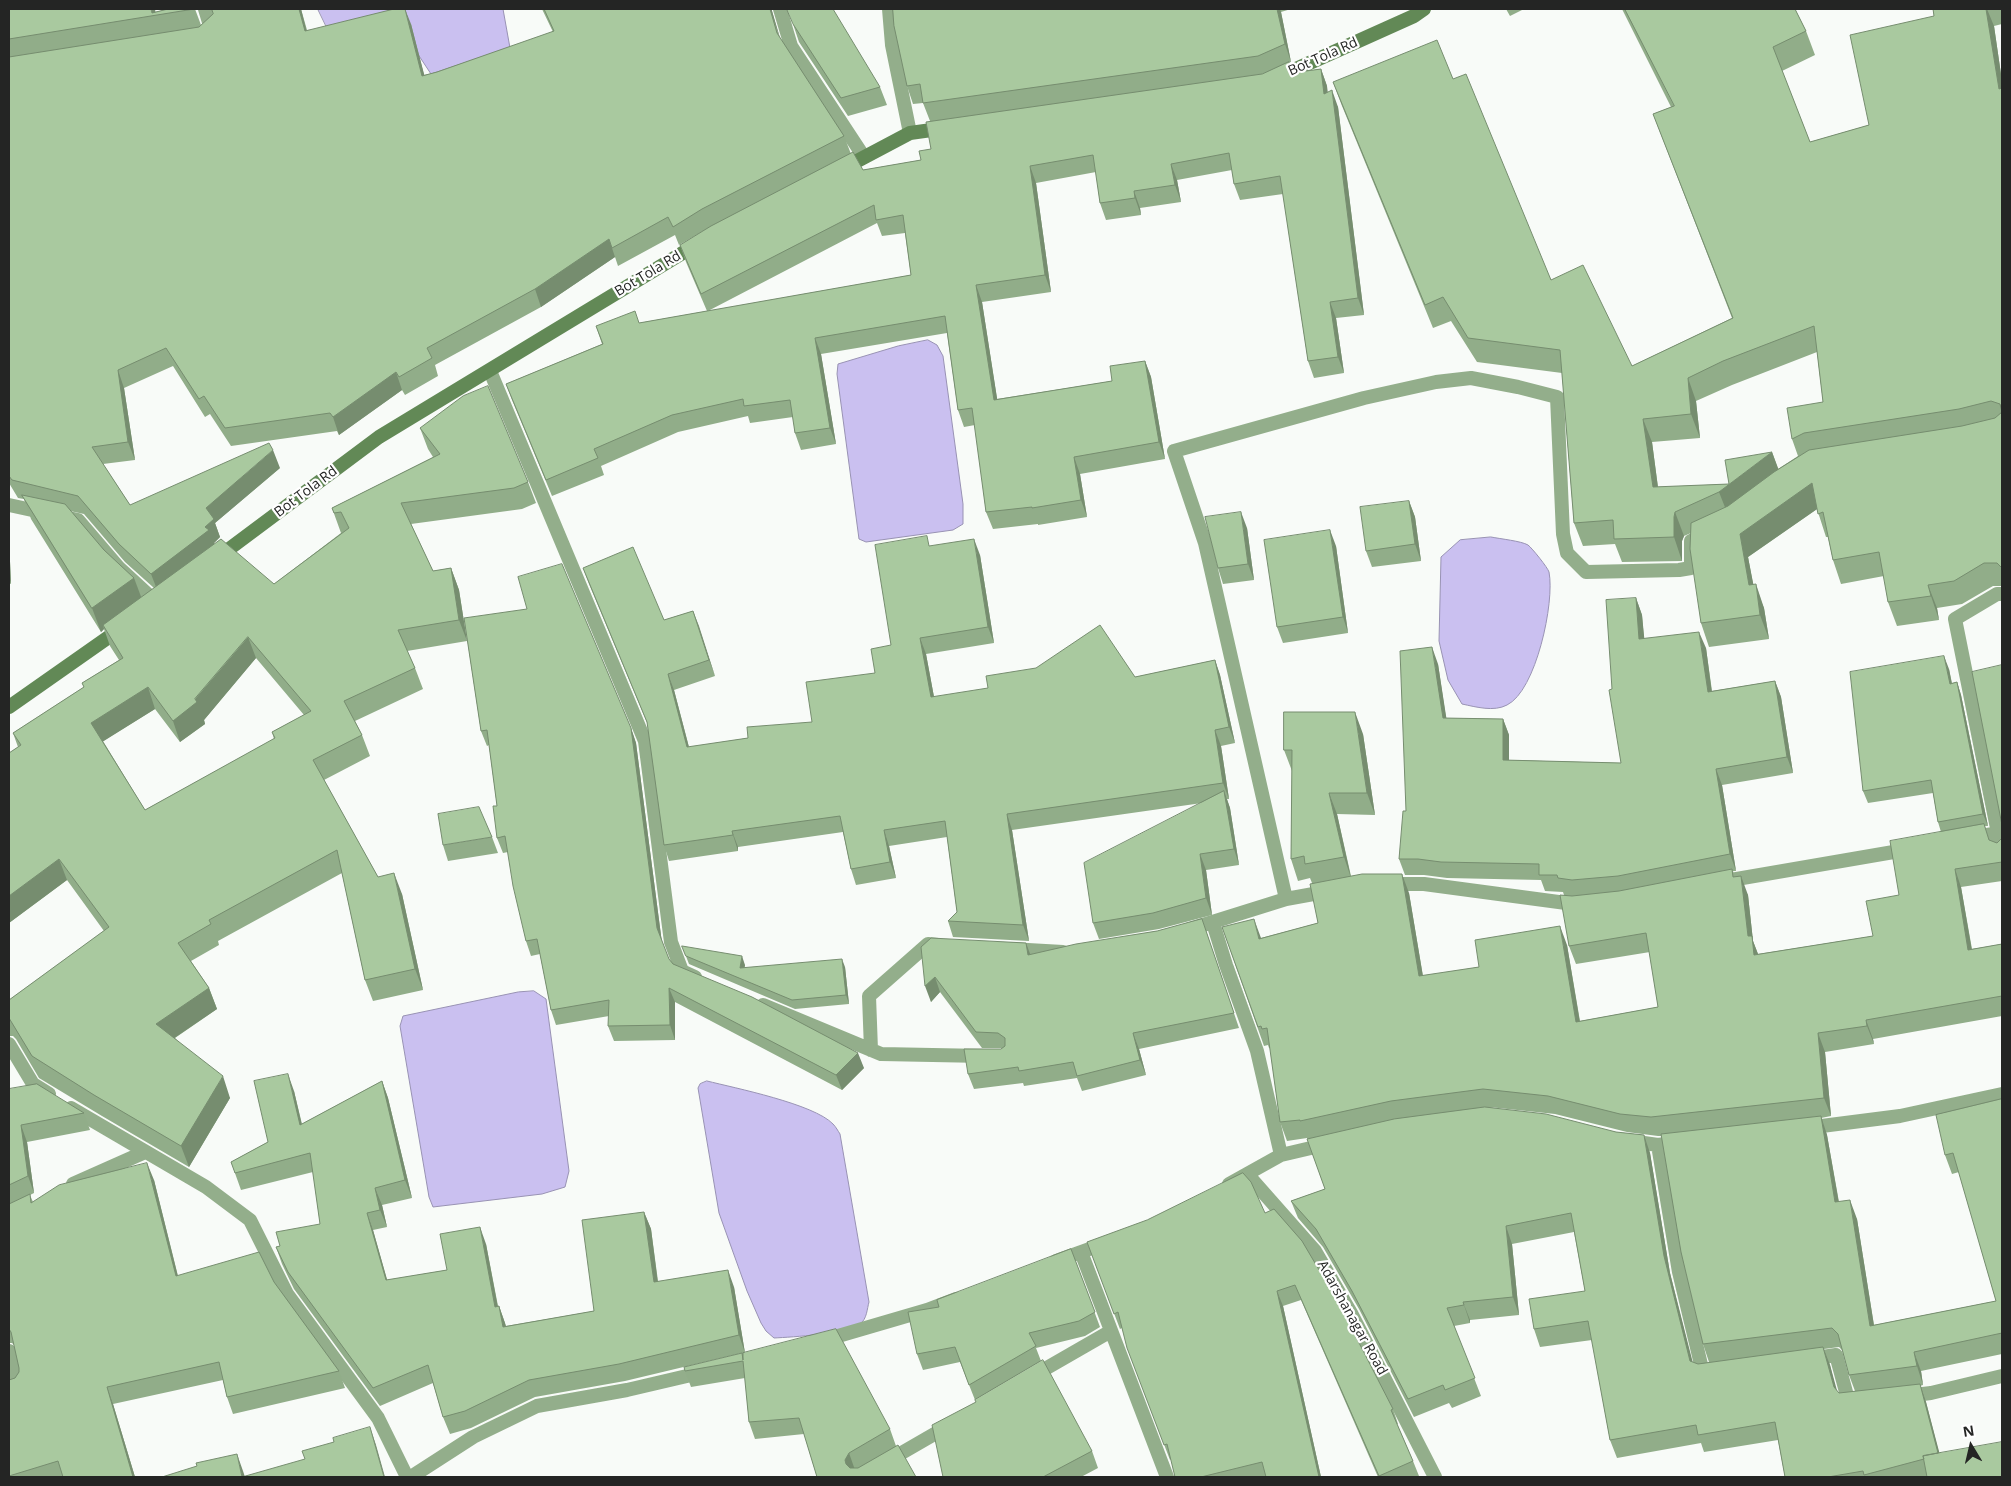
<!DOCTYPE html>
<style>
body{margin:0}
#map{position:relative;width:2011px;height:1486px;overflow:hidden;background:#f8fbf8;font-family:"Open Sans",sans-serif}
canvas{display:block}
.frame{position:absolute;inset:0;border:10px solid #242524;pointer-events:none}
.north{position:absolute;left:1946px;top:1421px;width:50px;height:50px;-webkit-text-stroke:4px #fff;paint-order:stroke;rotate:351deg;font-size:14px;font-weight:700;line-height:20px;text-align:center;color:#242524}
.north::after{content:'';display:block;margin:auto;width:18px;height:22px;background:#242524;clip-path:polygon(50% 0,100% 100%,50% 72%,0 100%)}
</style>
<div id="map">
<canvas width="2011" height="1486"></canvas>
<div class="frame"></div>
<div class="north">N</div>
</div>
<script>
const g = document.querySelector('canvas').getContext('2d');
g.lineJoin = 'round';
function paint(path, color) { g.fillStyle = color; g.fill(path, 'evenodd'); }
function stroke(path, color, width, dash) { g.strokeStyle = color; g.lineWidth = width; g.lineCap = dash ? 'butt' : 'round'; g.setLineDash(dash || []); g.stroke(path); }
function drawText(font, color, halo, rows, align = 'center') {
  g.font = font + ' "Open Sans",sans-serif'; g.lineWidth = 4.5; g.setLineDash([]); g.textBaseline = 'middle'; g.strokeStyle = halo; g.fillStyle = color; for (const [text, x, y, turn = 0] of rows) {
    g.save(); g.translate(x, y); g.rotate((+turn || 0) * Math.PI / 180); g.textAlign = isNaN(turn) ? turn : align; if (halo) g.strokeText(text, 0, 0); g.fillText(text, 0, 0); g.restore();
  }
}
const water = new Path2D(`
 M318,9H503L510,48L431,74L398,24L335,44Z
 M928,340L937,345L943,356L963,504V524L953,530L866,542L859,539L837,374L838,364L898,346Z
 M1491,537C1501,539 1521,541 1528,545C1532,548 1548,568 1549,572C1555,602 1536,691 1507,705C1494,712 1476,707 1462,704L1448,680L1439,641L1441,557L1460,540Z
 M534,991L546,999L569,1171L565,1187L542,1194L433,1207L429,1197L400,1026L403,1016L518,992Z
 M707,1081C735,1088 814,1104 833,1124C836,1127 838,1131 840,1134L869,1302C867,1309 867,1319 860,1324C845,1334 793,1337 774,1338L766,1331L761,1323L747,1291L719,1213L698,1088L700,1084Z`);
paint(water, '#cac0f0');
stroke(water, '#9892b3', 1);
stroke(new Path2D(`
 M205,9L211,29L206,34
 M780,9L791,46L864,157
 M889,9L892,45L910,133
 M490,371L645,741L671,942L682,971L695,977
 M9,505L78,520L119,568L157,603
 M2002,594H1997L1955,619L2002,853
 M1971,838L1998,833
 M1725,881L1911,849
 M1389,884H1424L1581,905
 M1286,899L1205,543L1174,451L1364,398L1436,382L1471,378L1518,387L1557,397L1563,534L1567,553L1586,572L1679,570L1691,568V541L1693,540
 M1213,923L1226,965L1257,1051L1281,1155
 M1187,930L1286,899L1330,891
 M1010,949L1063,952
 M763,1005L881,1054L984,1056
 M9,1044L33,1084L49,1094
 M871,1050L869,996L928,944L938,945
 M71,1108L206,1187L250,1220L287,1294L378,1418L407,1477
 M1806,1128L1900,1116L2002,1094
 M1630,1141L1658,1145L1680,1142
 M1658,1145L1679,1272L1703,1373L1711,1372
 M1247,1174L1315,1251L1351,1313L1435,1477
 M73,1184L145,1152
 M1229,1184L1281,1155L1328,1144
 M1081,1252L1167,1477
 M1056,1261L1106,1243
 M821,1341L927,1310L956,1299
 M9,1351L17,1387L9,1391
 M1809,1359L1836,1355L1849,1403L1855,1402
 M1031,1377L1111,1331
 M1906,1396L1931,1393L2002,1376
 M411,1477L473,1437L537,1406L627,1390L704,1372
 M860,1477L950,1425`), '#93ae8b', 14);
stroke(new Path2D(`
 M1276,78L1414,16L1424,9
 M842,169L910,133L946,128
 M217,558L379,437L699,243
 M9,707L123,627`), '#628956', 14);
paint(new Path2D(`
 M9,9L155,12L168,9H195L201,25L213,14L212,9H301L307,30L411,24L424,75L437,72L553,32L542,9H772V11L779,36L844,136L851,154L863,170L921,160L931,149L930,121L923,103L913,104L907,86L893,9H1291L1281,12L1291,62L1289,63L1293,73L1321,69L1327,86V92L1338,107L1364,315L1336,318L1344,373L1314,378L1308,361L1283,194L1240,200L1234,184L1232,170L1177,180L1181,202L1140,208L1141,215L1106,220L1100,203L1096,172L1036,183L1051,292L982,302L997,399L1112,381L1145,361L1151,377L1165,459L1080,474L1087,517L1038,525V524L993,529L986,512L975,425L964,427L958,410L947,333L821,354L836,444L801,450L795,433L793,417L750,423L748,416L678,432L601,466L604,475L552,496L512,400L506,384L602,344L596,326L639,323L707,311L686,262L680,245L710,227L679,245L675,235L618,266L615,257L541,307L435,365L438,376L405,395L402,390L339,435L337,431L231,446L210,414L205,417L173,366L124,388L135,460L103,464L130,505L280,468L215,523L220,537L214,543V544L274,584L341,533L332,508L433,457L428,449L420,428L528,482L536,503L522,509L411,524L433,571L451,568L459,590L467,641L407,651L415,668L423,689L355,721L362,735L370,756L324,780L378,877L402,894L423,990L373,1001L365,980L342,873L218,941L219,945L191,961L209,988L217,1009L175,1038L230,1098L189,1167L102,1116L39,1078L16,1039L13,1036H9V1000L104,931L67,880L9,923V753L18,747L13,733L84,687L82,683L119,660L110,646L104,629L101,632L31,519L24,499L18,498L9,483ZM877,223L882,236L905,233L911,275L708,311ZM70,511L84,514L125,562L154,588L141,597L134,578L104,550ZM256,658L304,715L272,732L274,739L145,810L103,741L155,709L180,742L205,724L204,720Z
 M1506,9H1524L1510,16Z
 M1622,9H1795L1806,31L1815,55L1782,71L1810,142L1869,125L1934,16L1933,9H2002V24L1994,26L2002,81V586H1993L1962,604L1937,608L1939,620L1897,626L1888,602L1884,576L1841,584L1833,560L1828,537H1826L1817,509L1748,557L1753,584L1764,608L1769,639L1709,647L1701,623L1691,533L1684,536L1682,541V561L1622,562L1615,544L1583,546L1574,523L1562,373L1477,362L1451,321L1433,328L1342,106L1333,82L1453,79L1551,280L1632,366L1732,318L1653,114L1671,107ZM1817,352L1823,402L1792,439L1798,456L1778,469L1772,452L1729,484L1658,487L1652,442L1700,438L1696,401L1732,385Z
 M793,24L880,87L887,105L848,116L799,42Z
 M1409,501L1415,517L1421,561L1372,567L1366,551Z
 M1247,528L1254,580L1223,584L1218,568Z
 M9,539L11,584L9,583Z
 M931,546L980,555L994,643L926,654L934,697L1135,677L1215,660L1220,675L1235,743L1221,746L1229,799H1227L1230,808L1239,865L1206,870L1212,915L1159,929L1099,939L1093,923L1202,803L1012,830L1029,941L953,937L948,921L957,912L947,837L889,846L896,878L856,885L851,869L843,832L738,847V851L669,861L664,845L648,725L589,584L583,568L664,620L693,611L715,676L674,690L689,747L748,738L812,722L875,673L891,645Z
 M1336,546L1348,633L1283,643L1277,627Z
 M1636,598L1642,615L1644,639L1706,648L1712,691L1775,681L1781,697L1793,773L1722,785L1736,871H1733L1735,877L1748,895L1753,941L1758,954L1873,936L1899,895L1941,832L1938,822L1933,793L1868,803L1863,791L1949,669L1952,683L1957,682L1961,695L1988,826H1985L1990,841L1997,843L2002,838V881L1961,887L1972,949L2002,944V1016L1873,1039L1874,1044L1825,1052L1831,1116L1821,1118L1827,1135L1839,1202L1857,1219L1874,1325L1996,1301L1959,1172L1952,1174L1945,1155L2002,1099V1354L1921,1371L1923,1385L1920,1386L1926,1402L1939,1453L2002,1477H1785L1778,1440L1704,1452L1701,1443L1617,1458L1610,1440L1592,1340L1540,1347L1534,1329L1585,1291L1574,1232L1512,1244L1519,1315L1470,1320V1323L1454,1326L1481,1396L1452,1408L1449,1403L1414,1417L1359,1309L1323,1247L1298,1218L1291,1201L1325,1189L1307,1138L1287,1141L1280,1122L1270,1048H1269L1268,1045L1264,1046L1222,927L1261,938L1318,923L1312,883L1310,878L1298,881L1291,859L1292,771L1284,750L1363,734L1375,815L1337,814L1351,876L1409,893L1423,976L1479,967L1567,945L1580,1021L1658,1007L1650,952L1576,964L1569,946L1564,895L1563,892L1545,891L1541,880L1447,878L1424,875H1405L1399,859L1406,811L1438,664L1446,718L1503,719L1509,735V760L1621,763L1612,689ZM1489,1107L1555,1114L1627,1132L1658,1136H1662L1703,1344L1709,1362L1698,1364L1692,1362L1670,1273L1650,1153L1644,1135L1616,1132ZM1839,1347L1842,1350L1849,1375L1855,1391L1839,1393L1836,1390L1830,1365L1824,1349Z
 M464,618L631,728L636,743L662,943L669,959L673,964L864,1068L842,1090L675,1002V1040L614,1041L608,1026L609,1016L556,1025L551,1010L540,954L531,956L526,941L508,852L503,853L497,838V806L489,745L487,746L481,731Z
 M492,837L498,853L448,861L443,845Z
 M1202,919L1239,1028L1139,1049L1146,1075L1082,1091L1077,1078L1024,1086L1023,1083L974,1089L968,1074L1002,1048H982L940,992L931,1002L921,947L1030,954L1157,931Z
 M682,946L745,965L744,968L845,967L849,1004L795,1009L689,964Z
 M382,1081L388,1098L412,1198L382,1205L387,1227L373,1230L387,1280L447,1270L486,1244L498,1306H499L506,1326L594,1311L644,1212L651,1229L658,1281L734,1287L745,1353L890,1429L896,1446L916,1477H817L804,1434L755,1439L749,1422L745,1378L691,1387L685,1371L742,1353L625,1381L535,1397L471,1428L450,1434L443,1417L433,1383L380,1406L294,1289L282,1264L276,1247L280,1246L320,1224L313,1172L241,1190L231,1162L268,1142L294,1091L302,1124Z
 M9,1089L84,1113L90,1130L27,1142L34,1193L30,1195L33,1202L154,1180L178,1276L274,1282L339,1371L345,1388L233,1414L227,1397L223,1380L113,1404L135,1477H9V1380L15,1378L19,1372V1368L14,1345L12,1343H9Z
 M1265,1213L1393,1409L1398,1424H1397L1413,1461L1419,1476L1417,1477H1378L1301,1300L1283,1306L1321,1477H1175L1171,1459L1170,1460L1133,1363L1122,1328L1120,1329L1087,1242Z
 M1071,1249L1100,1327L1085,1336L1036,1348L1041,1361L975,1400L960,1362L923,1370L917,1354L939,1307Z
 M1092,1451L1098,1468L1081,1477H943Z`), '#91ad89');
paint(new Path2D(`
 M151,9H155L156,15H153Z
 M299,9H301L311,49L305,31Z
 M405,9L411,24L429,93L422,76Z
 M770,9H772V11L784,51Z
 M1277,9H1280L1281,12L1291,62L1285,44Z
 M1986,9H1987L1994,26L2002,81V99L1999,89Z
 M1321,69L1327,86L1330,110L1324,94Z
 M1332,90L1338,107L1364,315L1358,298Z
 M1171,164L1177,180L1181,202L1175,185Z
 M1030,166L1036,183L1051,292L1045,275Z
 M1134,191L1140,208L1141,215L1135,198Z
 M609,239L615,257L541,307L535,289Z
 M976,285L982,302L1000,417L994,400Z
 M1330,302L1336,318L1344,373L1338,357Z
 M815,338L821,354L836,444L830,428Z
 M1145,361L1151,377L1165,459L1159,442Z
 M118,370L124,388L135,460L128,442Z
 M396,372L402,390L339,435L333,417Z
 M1688,378L1696,401L1700,438L1691,414Z
 M1643,419L1652,442L1661,511L1653,487Z
 M273,450L280,468L215,523L220,537L214,543L216,548L158,592L151,574L205,527L206,508Z
 M1772,452L1781,476L1728,515L1719,492Z
 M1074,457L1080,474L1087,517L1081,500Z
 M1812,483L1820,507L1748,557L1758,608L1749,585L1740,534Z
 M1409,501L1415,517L1421,561L1415,544Z
 M1241,512L1247,528L1254,580L1248,564Z
 M1675,512L1684,536L1682,541V561L1674,537V517Z
 M1330,530L1336,546L1348,633L1343,617Z
 M9,539L11,584L9,577Z
 M974,539L980,555L994,643L988,627Z
 M451,568L459,590L467,641L459,620Z
 M134,578L143,602L103,625L104,629L101,632L92,608Z
 M1756,584L1764,608L1769,639L1760,615Z
 M1928,585L1937,608L1939,620L1931,596Z
 M1636,598L1642,615L1646,656L1639,639Z
 M693,611L699,626L715,676L709,660Z
 M1699,632L1706,648L1714,709L1708,692Z
 M248,637L256,658L204,720L205,724L180,742L173,721L195,699Z
 M920,638L926,654L937,713L931,697Z
 M1432,647L1438,664L1449,735L1443,718Z
 M1944,656L1949,669L1954,696L1950,684Z
 M1215,660L1220,675L1235,743L1229,727Z
 M668,674L674,690L693,763L687,747Z
 M1775,681L1781,697L1793,773L1787,757Z
 M1957,682L1961,695L1988,826L1983,814Z
 M148,687L155,709L99,744L91,723Z
 M1355,712L1363,734L1375,815L1367,793Z
 M1503,719L1509,735V777L1503,760Z
 M631,728L636,743L662,943L657,928Z
 M1215,730L1221,746L1229,799L1223,783Z
 M1716,769L1722,785L1736,871L1730,854Z
 M1224,791L1230,808L1239,865L1234,849Z
 M1329,793L1337,814L1351,878L1344,857Z
 M1007,814L1012,830L1029,941L1023,925Z
 M884,830L889,846L896,878L890,862Z
 M732,831L738,847V851L733,835Z
 M1200,854L1206,870L1212,915L1206,898Z
 M59,859L67,880L9,923V896Z
 M1955,869L1961,887L1975,969L1968,950Z
 M394,873L402,894L423,990L415,969Z
 M1402,874L1409,893L1426,995L1419,976Z
 M1741,876L1748,895L1753,941L1758,954L1754,955L1748,936Z
 M1254,919L1261,938L1266,958L1259,939Z
 M1560,926L1567,945L1583,1041L1576,1022Z
 M1026,943L1032,959L1028,955Z
 M742,956L745,965L743,977L740,968Z
 M842,959L845,967L849,1004L846,995Z
 M935,977L940,992L931,1002L925,986Z
 M209,988L217,1009L164,1045L156,1024Z
 M669,988L675,1002V1040L670,1025Z
 M1866,1020L1873,1039L1874,1044L1867,1026Z
 M1133,1033L1139,1049L1146,1075L1140,1060Z
 M1818,1033L1825,1052L1831,1116L1824,1098Z
 M858,1053L864,1068L842,1090L836,1075Z
 M288,1074L294,1091L306,1143L300,1125Z
 M223,1076L230,1098L189,1167L181,1146Z
 M382,1081L388,1098L412,1198L405,1180Z
 M1821,1116L1827,1135L1842,1221L1835,1202Z
 M21,1125L27,1142L34,1193L28,1176Z
 M1644,1135L1650,1153L1670,1273L1697,1379L1690,1361L1664,1256Z
 M147,1163L154,1180L182,1293L176,1276Z
 M375,1188L382,1205L387,1227L380,1210Z
 M1850,1200L1857,1219L1877,1345L1870,1326Z
 M644,1212L651,1229L660,1300L654,1282Z
 M367,1213L373,1230L392,1297L386,1280Z
 M1506,1226L1512,1244L1519,1315L1513,1297Z
 M480,1227L486,1244L501,1324L495,1307Z
 M728,1270L734,1287L745,1353L739,1335Z
 M1277,1291L1283,1306L1321,1477H1319Z
 M1463,1302L1470,1320V1323Z
 M499,1306L505,1323L510,1344L503,1327Z
 M1823,1347L1830,1365L1841,1405L1834,1387Z
 M1914,1352L1921,1371L1923,1385L1917,1366Z
 M1920,1384L1926,1402L1945,1474L1938,1456Z
 M107,1387L113,1404L135,1477H133Z
 M370,1427L376,1445L385,1477H384Z
 M849,1453L855,1470L851,1477L846,1464L845,1460Z
 M237,1454L243,1471L245,1477H242Z`), '#768d6f');
const building = new Path2D(`
 M9,9H151L152,13L168,9H194L9,39Z
 M212,9H299L305,31L394,9H405L422,76L437,72L554,31L544,9H770L777,33L844,136L702,209L673,227L668,217L612,248L609,239L535,289L427,348L432,358L399,377L396,372L333,417L330,413L225,428L204,396L199,399L166,348L118,370L128,442L92,447L130,505L269,443L273,450L206,508L214,519L205,527L209,530L151,574L119,544L78,496L12,480L9,476V57L199,27L213,14Z
 M787,9H833L880,87L841,98L793,24Z
 M893,9H1277L1285,44L1258,56L923,103L920,84L907,86L894,26Z
 M1625,9H1795L1806,31L1773,47L1810,142L1869,125L1850,35L1934,16L1933,9H1986L1999,89L2002,88V568L1997,563H1984L1954,581L1928,585L1931,596L1888,602L1879,552L1833,560L1823,512L1818,514L1812,483L1740,534L1749,585L1756,584L1760,615L1701,623L1690,549L1691,523L1728,506L1774,472L1809,450L1962,426L1995,418L2002,412L2000,404L1991,401L1959,409L1804,433L1792,439L1787,408L1823,402L1814,326L1723,361L1688,378L1691,414L1643,419L1653,487L1729,484L1725,460L1772,452L1719,492L1675,512L1674,517V537L1614,539L1613,520L1574,523L1560,350L1468,338L1443,297L1425,305L1333,82L1437,40L1453,79L1466,74L1551,280L1583,265L1632,366L1733,318L1653,114L1674,106Z
 M1289,62L1291,73L1321,69L1324,94L1332,90L1358,298L1330,302L1338,357L1308,361L1280,176L1234,184L1229,153L1171,164L1175,185L1134,191L1135,198L1100,203L1093,155L1030,166L1045,275L976,285L994,400L1112,381L1110,366L1145,361L1159,442L1074,457L1081,500L1032,508V507L986,512L972,408L958,410L945,316L815,338L830,428L795,433L790,400L744,406L743,399L672,415L594,449L598,458L546,480L506,384L603,344L596,326L635,311L639,323L911,275L903,215L876,220L874,205L701,294L680,245L711,226L853,152L863,170L921,160L919,151L931,149L926,122L1262,74Z
 M488,386L528,482L514,488L401,503L433,571L451,568L459,620L398,630L415,668L344,701L362,735L313,760L378,877L394,873L415,969L365,980L337,850L209,920L211,924L178,943L209,988L156,1024L223,1076L181,1146L94,1095L32,1056L9,1018V1000L109,927L59,859L9,896V753L21,745L13,733L84,687L82,683L123,658L103,625L221,539L274,584L349,528L341,512L334,513L332,508L440,454L420,428L463,396ZM248,637L311,711L272,732L275,738L145,810L91,723L148,687L173,721L197,702L195,699Z
 M22,495L65,504L104,550L134,578L92,608Z
 M1409,501L1415,544L1366,551L1360,507Z
 M1241,512L1248,564L1218,568L1205,517Z
 M1330,530L1343,617L1277,627L1264,540Z
 M927,536L929,546L974,539L988,627L920,638L931,697L988,688L986,676L1036,668L1100,625L1135,677L1215,660L1229,727L1215,730L1223,783L1007,814L1023,925L948,921L957,912L945,821L884,830L890,862L851,869L840,816L732,831L733,835L664,845L647,722L583,568L633,547L664,620L693,611L709,660L668,674L687,747L748,738L747,727L812,722L806,682L875,673L871,649L891,645L875,545Z
 M562,564L631,728L657,928L669,959L673,964L752,997L858,1053L836,1075L669,988L670,1025L608,1026L609,1000L551,1010L537,939L526,941L513,886L505,836L497,838L493,806H497L487,730L481,731L464,618L527,609L518,577Z
 M1636,598L1639,639L1699,632L1708,692L1775,681L1787,757L1716,769L1730,854L1618,876L1572,880L1558,878L1557,875H1539V864L1441,862L1418,859H1399L1403,811H1406L1400,651L1432,647L1443,718L1503,719V760L1621,763L1609,690L1612,689L1606,600Z
 M1944,656L1950,684L1957,682L1983,814L1938,822L1931,780L1863,791L1850,672Z
 M2002,665V825L1972,672Z
 M1284,712H1355L1367,793H1329L1344,857L1305,864L1304,856L1291,859L1292,750H1284Z
 M1224,791L1234,849L1200,854L1206,898L1153,913L1093,923L1084,863Z
 M479,807L492,837L443,845L438,814Z
 M1984,824L1989,840L1997,843L2002,838V862L1955,869L1968,950L2002,944V996L1866,1020L1867,1026L1818,1033L1824,1098L1651,1117L1620,1114L1548,1096L1483,1089L1391,1101L1300,1121V1120L1280,1122L1267,1028L1262,1029L1261,1026L1258,1027L1222,927L1254,919L1259,939L1318,923L1310,884L1362,874H1402L1419,976L1479,967L1475,940L1560,926L1576,1022L1658,1007L1646,933L1569,946L1560,895L1572,896L1619,891L1732,869L1733,877L1741,876L1748,936H1752L1754,955L1873,936L1866,901L1899,895L1890,841Z
 M1202,919L1234,1013L1133,1033L1140,1060L1077,1076L1073,1062L1019,1071L1018,1067L968,1074L964,1049H1001L1005,1046V1038L998,1033L976,1032L935,977L925,986L921,947L931,938L1026,943L1028,955L1076,944L1157,931Z
 M682,946L742,956L740,968L842,959L846,995L792,1000L686,956Z
 M288,1074L300,1125L382,1081L405,1180L375,1188L380,1210L367,1213L386,1280L447,1270L440,1234L480,1227L495,1307L499,1306L503,1327L594,1311L582,1220L644,1212L654,1282L728,1270L739,1335L619,1364L529,1380L465,1411L443,1417L428,1365L373,1388L288,1272L276,1247L280,1246L276,1232L320,1224L310,1153L235,1173L231,1162L268,1142L254,1081Z
 M37,1084L84,1113L21,1125L28,1176L9,1185V1089Z
 M2002,1099V1333L1914,1352L1917,1366L1849,1375L1838,1334L1832,1328L1703,1344L1681,1252L1661,1134L1821,1116L1835,1202L1850,1200L1870,1326L1996,1301L1953,1153L1945,1155L1936,1115Z
 M1485,1107L1546,1114L1616,1132L1644,1135L1664,1256L1690,1361L1698,1364L1823,1347L1834,1387L1839,1393L1920,1384L1938,1453L1923,1456L1924,1459L1864,1475L1863,1471L1828,1477H1785L1775,1422L1698,1435L1696,1425L1610,1440L1588,1321L1534,1329L1529,1299L1585,1291L1571,1213L1506,1226L1513,1297L1463,1302L1464,1305L1447,1308L1475,1378L1445,1390L1443,1385L1408,1399L1352,1291L1316,1229L1291,1201L1325,1189L1307,1139L1394,1119Z
 M147,1163L176,1276L259,1252L274,1282L339,1371L227,1397L219,1362L107,1387L133,1477H63L58,1461L9,1476V1380L15,1378L19,1372V1368L11,1332L9,1329V1204L30,1194L31,1203L59,1185Z
 M1243,1173L1251,1182L1265,1213L1274,1209L1302,1241L1338,1302L1393,1409L1391,1410L1413,1461L1379,1476L1295,1285L1277,1291L1319,1477H1266L1262,1462L1201,1477H1175L1167,1444L1164,1445L1127,1348L1118,1312L1114,1314L1087,1242L1147,1220Z
 M1071,1249L1095,1312L1079,1321L1029,1333L1036,1346L969,1385L955,1347L917,1354L908,1312L939,1307L937,1300Z
 M836,1329L890,1429L849,1453L845,1460L846,1464L850,1468H858L898,1445L916,1477H817L799,1418L749,1422L743,1361L685,1371L684,1367L742,1353L743,1360V1353Z
 M1043,1360L1092,1451L1043,1477H943L932,1425L976,1402L975,1400Z
 M370,1427L384,1477H162L197,1466L196,1463L237,1454L242,1477L305,1459L302,1451L334,1442L333,1438Z
 M2002,1442V1477H1927L1923,1456Z`);
paint(building, '#a9c99f');
stroke(building, '#768d6f', 1);
drawText('14px', '#242524', '#fff', [
 ["Bot Tola Rd",1323,57,-24],
 ["Bot Tola Rd",648,274,-31],
 ["Bot Tola Rd",306,492,-37],
 ["Adarshanagar Road",1352,1318,61]
]);
</script>
